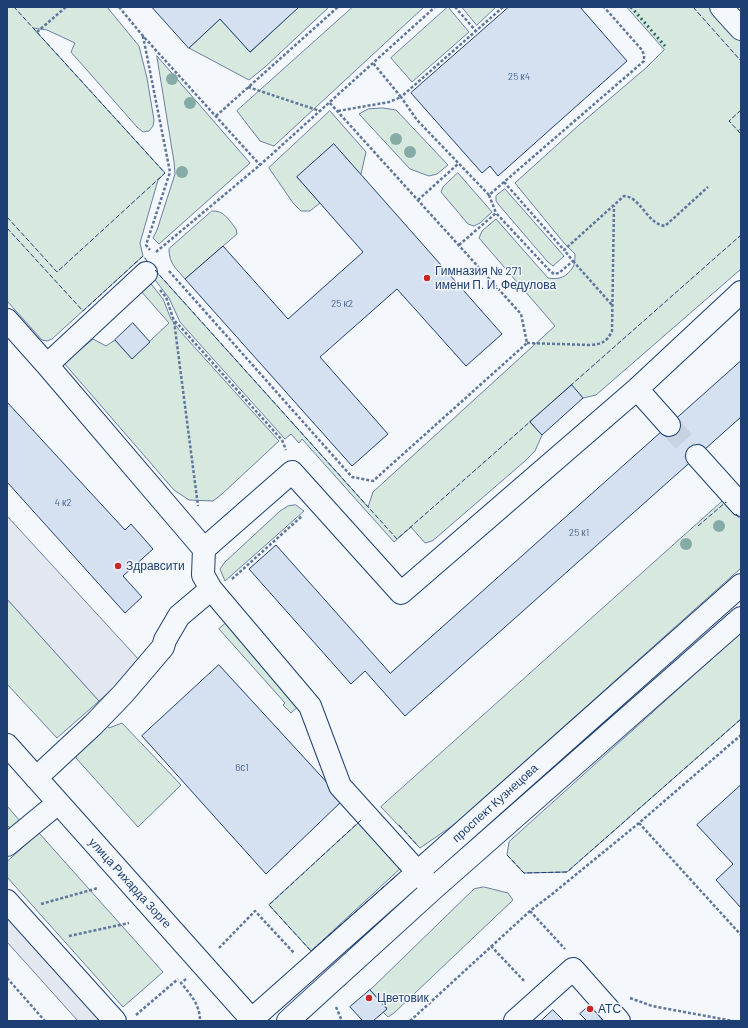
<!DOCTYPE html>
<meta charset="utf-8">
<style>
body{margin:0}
#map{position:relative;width:748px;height:1028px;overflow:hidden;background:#f4f7fb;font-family:Barlow,sans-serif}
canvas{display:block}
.frame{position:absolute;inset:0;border:8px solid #1d3f73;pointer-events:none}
</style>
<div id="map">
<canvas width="748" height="1028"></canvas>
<div class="frame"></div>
</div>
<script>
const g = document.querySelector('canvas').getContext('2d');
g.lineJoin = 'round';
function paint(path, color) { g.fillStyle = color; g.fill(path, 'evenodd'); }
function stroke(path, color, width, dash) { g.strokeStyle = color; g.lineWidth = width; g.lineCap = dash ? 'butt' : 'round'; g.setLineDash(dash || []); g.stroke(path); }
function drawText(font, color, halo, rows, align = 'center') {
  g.font = font + ' Barlow,sans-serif'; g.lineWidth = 3; g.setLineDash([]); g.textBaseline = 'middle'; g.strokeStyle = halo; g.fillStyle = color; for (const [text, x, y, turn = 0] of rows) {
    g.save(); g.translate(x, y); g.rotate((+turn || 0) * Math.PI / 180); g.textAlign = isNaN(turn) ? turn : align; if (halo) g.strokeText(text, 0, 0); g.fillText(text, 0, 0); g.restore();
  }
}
const green = new Path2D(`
 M7,7H107L139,46L147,78L154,120L153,126L149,131L143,132L137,127L71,52L75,43L47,30L33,28L165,173L158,180L140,243L143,256L52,339L47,341L42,340L7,301Z
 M299,7H329L265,67L249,80L189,48L220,19L250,52Z
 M353,7H424L274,146L260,141L237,111Z
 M448,7L469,32L412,82L391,58Z
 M462,7H496L477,25Z
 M627,7H715L741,37V128L738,131L741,134V269L596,395L583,398L571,385L530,422L542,435L535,451L525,461L437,537L432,541L425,543L411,527L394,542L302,439L299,443L291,434L285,439L180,322L169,298L149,272L153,268L368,507L373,492L555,326L479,238L482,231L496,219L548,278C559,280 567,277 573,267C575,264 575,258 575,254L564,243L515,183L579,125L647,67L664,50Z
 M157,56L250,163L159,244L153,238L157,230L175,174L174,162Z
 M383,108L396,110L448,165L437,174L429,176L410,169L359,114L368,109Z
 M330,111L366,152L361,174L297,177L320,203L310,211H301L293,203L269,168Z
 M458,173L492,212L480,223L474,226L468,224L441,192L443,187Z
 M505,189L564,256L553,266L547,261L499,205L496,201V196Z
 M212,211C224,210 229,220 236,229L237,234L185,279C176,268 169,264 169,249Z
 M148,280L163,299L171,319L180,331L279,441L222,494L213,501L189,500L174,490L64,363L93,339L106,346L115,340L132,358L169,323L140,290Z
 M725,499L741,517V568L455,824L420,848L381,807Z
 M296,505L304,511L225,581L220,569L225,562L280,511L288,506Z
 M7,599L99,701L57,738L7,684Z
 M231,619L303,702L291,713L283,705L285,703L219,629Z
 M741,633V719L567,872L524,873L507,855L509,842Z
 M104,722L109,728L122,723L181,785L138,827L76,758L78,747Z
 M7,806L20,821L11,829L7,825Z
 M362,820L404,865L311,951L269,905Z
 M39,833L163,972L123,1007L7,877V862Z
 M484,887L508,893L513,900L394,1013L388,1017L383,1012L387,1008L370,990L474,889Z`);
paint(green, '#d7e8df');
stroke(green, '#687fa3', 1);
const parking = new Path2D(`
 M7,516L141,662L99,701L7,599Z
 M7,914L101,1021H78L7,942Z`);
paint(parking, '#e3e8f0');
stroke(parking, '#687fa3', 1);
const building = new Path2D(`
 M152,7H299L250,52L220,19L189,48Z
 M509,7H580L627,61L498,176L490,166L482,173L411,93Z
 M334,144L502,334L466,366L397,289L320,357L388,434L352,466L185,279L223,246L288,319L363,252L297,177Z
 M133,323L150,342L132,359L115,340Z
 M741,361V417L405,716L365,671L351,684L249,569L276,545L390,673Z
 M572,385L583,398L542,435L530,422Z
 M7,402L125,530L131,524L153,549L123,576L142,597L125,613L7,482Z
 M219,665L343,800L266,874L142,736Z
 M741,785V908L716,880L733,864L697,825Z
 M370,990L387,1009L373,1021H363L350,1007Z
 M590,1005L605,1021H587L580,1014Z
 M553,1010L564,1021H541Z`);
paint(building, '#d5e0f0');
stroke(building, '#1d3f73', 1);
stroke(new Path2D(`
 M669,425L697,456`), '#c9d2e0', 22, [22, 11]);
const minor = new Path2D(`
 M721,7L741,29
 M7,320L47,365L204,549L203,575L211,589L310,706L340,786L433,889
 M47,365L146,273
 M637,389L669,425
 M697,456L741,505
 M204,549L292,472L401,593L637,389L741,292
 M7,745L253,1021
 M36,778L93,725L123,694L163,647L165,640L179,616L211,589
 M7,845L58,803
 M7,901L115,1021
 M250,1021L741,585
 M288,1021L433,889L741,618
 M515,1021L573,969L619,1021`);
stroke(minor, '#1d3f73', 24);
stroke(new Path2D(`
 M119,7L143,36L260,165
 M455,7L476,31
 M503,7L401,97L417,120L489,195L644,61V55L642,50L604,7
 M37,32L66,7
 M143,36L170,172L146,245L150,250
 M248,87L320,111
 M338,111L389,102L401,97L373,63
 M216,116L338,7
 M504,182L564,250L624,196C641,197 647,224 665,226L708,187
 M489,195L496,213
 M418,200L458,164
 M459,245L496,213L550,271L554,274L559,273L573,261L564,250
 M156,252L260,165L435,7
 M573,261L612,305
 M169,271L352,477L373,481L527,343L521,314L329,102
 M160,290L166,297L174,321L198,506
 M175,321L282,440L286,450
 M527,343L590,345C602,344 607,342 612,331L614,206
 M232,579L302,516
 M639,823L741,935
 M41,904L98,888
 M530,911L565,949
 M69,936L129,923
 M491,946L525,982
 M219,948L255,911L294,953
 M7,978L45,1021
 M186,979L181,983C191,995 200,1005 200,1021
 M630,998L652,1006L733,1021
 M336,1007L342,1021
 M136,1015L178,979
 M410,1021L530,911L551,895L639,823L741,735`), '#5e769c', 2.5, [3, 2]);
stroke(minor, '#f4f7fb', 22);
stroke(new Path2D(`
 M631,7L665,46`), '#2c6c60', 3, [2, 3]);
stroke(new Path2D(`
 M693,7L741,61
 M741,110L729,121L741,134
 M7,217L57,272L165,173L14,7
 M7,228L83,311L143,256L148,262
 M155,270L397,539L532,420
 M570,386L741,235
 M736,514L741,520
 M698,526L726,502V503
 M361,820L269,905L311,951L396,876
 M399,825L418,846
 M507,855L524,873L567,872L741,719`), '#1d3f73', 1, [5, 2]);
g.fillStyle = '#86aba6';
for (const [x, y] of [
 [172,79],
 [190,103],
 [396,139],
 [410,152],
 [182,172],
 [719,526],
 [686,544]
]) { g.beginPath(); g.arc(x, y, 6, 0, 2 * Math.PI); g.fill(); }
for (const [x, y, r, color] of [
 [427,278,4,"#c62828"],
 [118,566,4,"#c62828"],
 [369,998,4,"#c62828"],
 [590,1009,4,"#c62828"]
]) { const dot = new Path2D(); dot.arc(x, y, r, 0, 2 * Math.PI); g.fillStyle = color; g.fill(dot); stroke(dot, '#f4f7fb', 1.5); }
drawText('10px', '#4b6792', null, [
 ["25 к4",519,77],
 ["25 к2",342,304],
 ["4 к2",63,503],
 ["25 к1",579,533],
 ["6с1",242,768]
]);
drawText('12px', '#1d3f73', '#f4f7fb', [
 ["Гимназия № 271",435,271],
 ["имени П. И. Федулова",435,285],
 ["Здравсити",126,566],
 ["Цветовик",377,998],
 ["АТС",598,1009]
], 'left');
drawText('12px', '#1d3f73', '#f4f7fb', [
 ["проспект Кузнецова",495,803,-42],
 ["улица Рихарда Зорге",130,883,48]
]);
</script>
